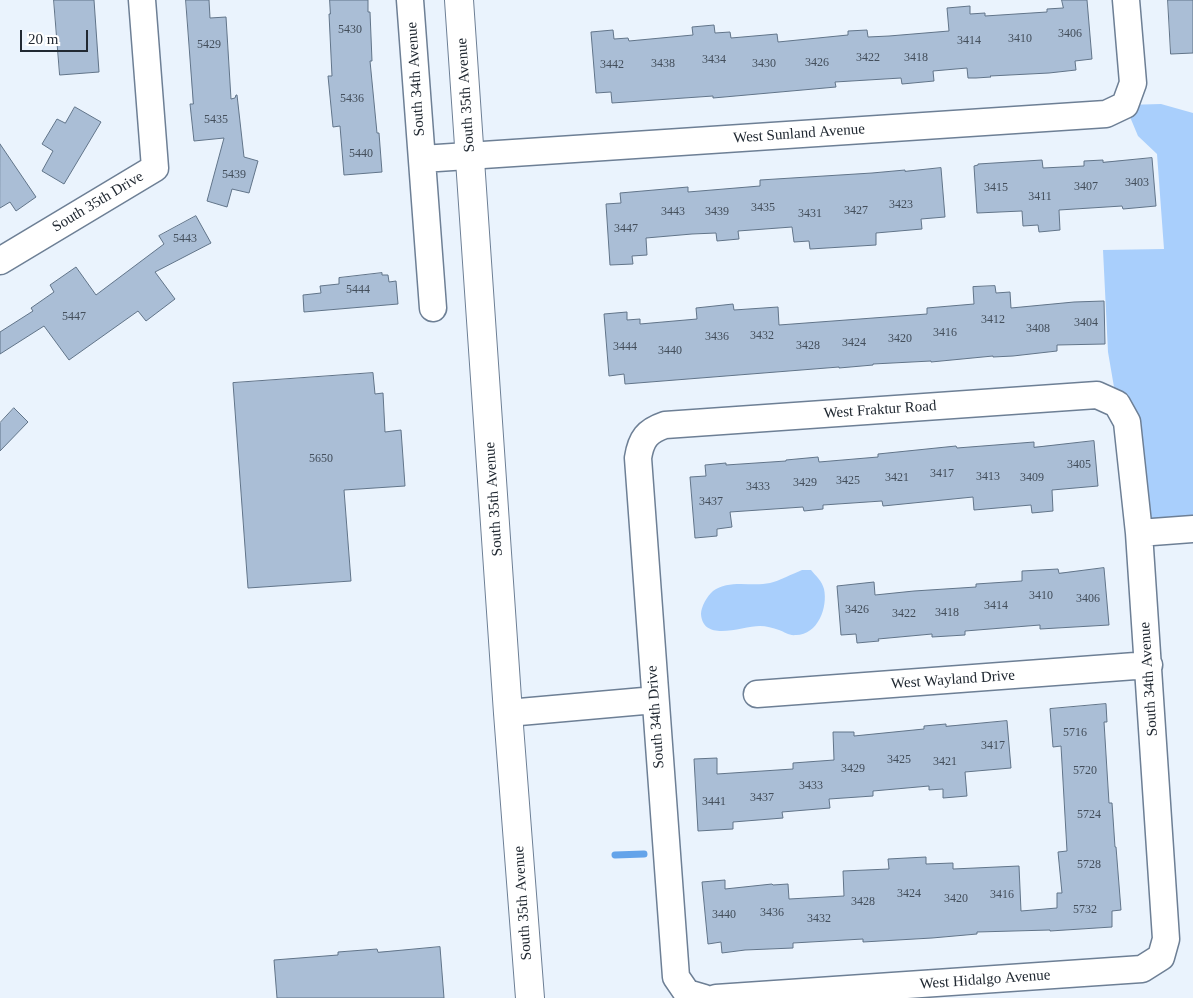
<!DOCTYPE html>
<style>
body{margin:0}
#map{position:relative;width:1193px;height:998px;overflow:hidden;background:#eaf3fd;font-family:Georgia,serif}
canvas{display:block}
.scale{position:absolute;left:20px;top:30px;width:68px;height:22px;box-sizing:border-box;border:2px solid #212932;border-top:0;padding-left:6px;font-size:15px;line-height:18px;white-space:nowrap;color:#212932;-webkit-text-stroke:4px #fff;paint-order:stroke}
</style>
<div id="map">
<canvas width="1193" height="998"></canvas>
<div class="scale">20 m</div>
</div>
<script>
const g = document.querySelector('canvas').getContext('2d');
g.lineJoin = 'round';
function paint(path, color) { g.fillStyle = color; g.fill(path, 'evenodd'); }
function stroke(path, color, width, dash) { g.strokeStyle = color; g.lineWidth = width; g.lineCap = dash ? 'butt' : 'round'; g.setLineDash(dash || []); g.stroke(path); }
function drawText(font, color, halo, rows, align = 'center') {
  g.font = font + ' Georgia,serif'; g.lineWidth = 4; g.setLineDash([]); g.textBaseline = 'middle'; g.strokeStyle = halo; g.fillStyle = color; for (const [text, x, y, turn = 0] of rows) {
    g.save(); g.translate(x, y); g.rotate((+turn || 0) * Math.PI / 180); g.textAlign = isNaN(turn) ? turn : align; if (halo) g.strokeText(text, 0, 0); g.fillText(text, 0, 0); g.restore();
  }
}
paint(new Path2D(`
 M1161,104L1193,113V529L1139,533L1108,352L1103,250L1164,249L1157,154L1138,136L1125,105Z
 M802,570H811C816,576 822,581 824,589C828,607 818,635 796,635C789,636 785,632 779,630C773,628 766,626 760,626C742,626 703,643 701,614C701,607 707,596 713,591C729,579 752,587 770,583C779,581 792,574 802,570Z`), '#a9cffc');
stroke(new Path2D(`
 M615,855L644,854`), '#63a3ea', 7);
const building = new Path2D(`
 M54,0H94L99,72L60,75Z
 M186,0H209L210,18L226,17L231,99L235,98L236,95H237L244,157L258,161L249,193L232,189L227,207L207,201L224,138L194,141L190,104H193Z
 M330,0H368V12H370L372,61H370L377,133H379L382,172L344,175L340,126L333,127L328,76H332L329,14H330Z
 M1062,0H1087L1092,59L1075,61L1076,70L1049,73L990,76L991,77L976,78H968L967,68L933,71L934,81L902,84L901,78L835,82L836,87L713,98V96L612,103L611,92L596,93L591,32L613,30L614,39L628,38L629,41L693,35L692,27L714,25L715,33L730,32L731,38L777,34L778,42L848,35V31L867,30L868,37L889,36L949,31L947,8L970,6V14L985,13V16L1047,12V9L1063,8Z
 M1168,0H1193V53L1171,54Z
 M75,107L101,122L64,184L42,171L53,151L42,144L57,119L65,123Z
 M0,144L36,197L16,211L10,202L0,208Z
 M1152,158L1156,206L1123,209L1122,206L1059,210L1060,230L1039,232L1038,225L1023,226L1022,211L977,213L974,166L978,165V164L1042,160L1043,168L1084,166V161L1103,160V162Z
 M941,168L945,217L921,219L922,229L876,233V245L810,249L809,241L794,242L792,227L738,231L739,239L717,241L716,233L692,234L646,238L647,255L632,256L633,264L610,265L606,204L621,203L620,193L688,187V192L760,186V180L872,173L905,170V171Z
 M196,216L211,243L155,272L175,299L146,321L138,311L69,360L44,326L0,354V332L33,311L31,308L54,292L50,285L76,267L96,295L164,244L159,236Z
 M382,273V275H388L389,282L396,281L398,304L304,312L303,295L321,293L320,286L339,284V278Z
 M995,286L996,293L1010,292L1011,308L1074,302L1104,301L1105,344L1057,345V351L1013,356L993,357V356L931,362V361L873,364V365L839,368V367L625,384L624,374L609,376L604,314L627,312V320L640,319V324L697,319L696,308L733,304L734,310L778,307L779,325L927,314V308L974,304L973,287Z
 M373,373L375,394L383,393L385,432L401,430L405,486L344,490L351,581L248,588L233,383Z
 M14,408L28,422L0,451V423Z
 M1094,441L1098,486L1052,490L1053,511L1032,513L1031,505L974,510L973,497L883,506L882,501L823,505V509L804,511L803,507L730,512L732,527L717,529V536L695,538L690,477L706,476L705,465L726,463V465L786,461V460L818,457L819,462L878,457V454L956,446L957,448L1034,442V447Z
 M1104,568L1109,625L1040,629V625L965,631V635L932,637V634L878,639L879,641L857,643L856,634L841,635L837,586L874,582L875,595L914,591L976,587V584L1022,581V571L1058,569L1059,573Z
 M1106,704L1107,722H1104L1109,803H1112L1115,847H1116L1121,910L1112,911V927L1050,931V930L977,932V934L932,938L863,942V939L793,943V948L745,950L722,953L721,942L708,944L702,882L725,880V889L772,884L773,885L788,884L789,899L844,896L843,871L889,869L888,859L926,857V864L953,863V869L1019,866L1021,911L1057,908V893H1062L1058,852L1067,851L1061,746L1053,747L1050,709Z
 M1007,721L1011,768L965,772L967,796L943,798V789L929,790V786L873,791V796L829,799L830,808L782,812L783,818L733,822V829L698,831L694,759L717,758V774L793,769V763L834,760L833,732H854V736L924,729V726L946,724V726Z
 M440,947L444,998H277L274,960L338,955V952L377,949L378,952Z`);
paint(building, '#aabed6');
stroke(building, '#617489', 1);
const minor = new Path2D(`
 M410,0L433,308
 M422,159L1106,114L1125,105L1133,83L1126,0
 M0,261L155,168L142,0
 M1139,533L1193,529
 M757,694L1149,665
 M508,713L655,700
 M704,998L687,993L676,977L638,458C641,439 647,431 665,425L1097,395L1117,404L1127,422L1139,533L1166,939L1161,957L1142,969L716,998`);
const secondary = new Path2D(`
 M459,0L508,713L530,998`);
stroke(minor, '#6d7f95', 29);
stroke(secondary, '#6d7f95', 30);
stroke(minor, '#fff', 26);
stroke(secondary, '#fff', 28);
drawText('12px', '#434e5b', null, [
 ["5430",350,30],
 ["3406",1070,34],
 ["3410",1020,39],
 ["3414",969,41],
 ["5429",209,45],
 ["3422",868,58],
 ["3418",916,58],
 ["3434",714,60],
 ["3426",817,63],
 ["3438",663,64],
 ["3430",764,64],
 ["3442",612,65],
 ["5436",352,99],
 ["5435",216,120],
 ["5440",361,154],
 ["5439",234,175],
 ["3403",1137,183],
 ["3407",1086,187],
 ["3415",996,188],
 ["3411",1040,197],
 ["3423",901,205],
 ["3435",763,208],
 ["3427",856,211],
 ["3443",673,212],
 ["3439",717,212],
 ["3431",810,214],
 ["3447",626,229],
 ["5443",185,239],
 ["5444",358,290],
 ["5447",74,317],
 ["3412",993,320],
 ["3404",1086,323],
 ["3408",1038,329],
 ["3416",945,333],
 ["3432",762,336],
 ["3436",717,337],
 ["3420",900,339],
 ["3424",854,343],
 ["3428",808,346],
 ["3444",625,347],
 ["3440",670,351],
 ["5650",321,459],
 ["3405",1079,465],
 ["3417",942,474],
 ["3413",988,477],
 ["3421",897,478],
 ["3409",1032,478],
 ["3425",848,481],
 ["3429",805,483],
 ["3433",758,487],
 ["3437",711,502],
 ["3410",1041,596],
 ["3406",1088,599],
 ["3414",996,606],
 ["3426",857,610],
 ["3418",947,613],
 ["3422",904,614],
 ["5716",1075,733],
 ["3417",993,746],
 ["3425",899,760],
 ["3421",945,762],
 ["3429",853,769],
 ["5720",1085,771],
 ["3433",811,786],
 ["3437",762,798],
 ["3441",714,802],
 ["5724",1089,815],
 ["5728",1089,865],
 ["3424",909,894],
 ["3416",1002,895],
 ["3420",956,899],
 ["3428",863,902],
 ["5732",1085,910],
 ["3436",772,913],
 ["3440",724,915],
 ["3432",819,919]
]);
drawText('15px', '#212932', '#fff', [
 ["South 34th Avenue",416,79,-94],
 ["South 35th Avenue",466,95,-94],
 ["West Sunland Avenue",799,134,-4],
 ["South 35th Drive",98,202,-31],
 ["West Fraktur Road",880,410,-4],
 ["South 35th Avenue",494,499,-94],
 ["South 34th Avenue",1149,679,-94],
 ["West Wayland Drive",953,680,-4],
 ["South 34th Drive",656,717,-94],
 ["South 35th Avenue",523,903,-94],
 ["West Hidalgo Avenue",985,980,-4]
]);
</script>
